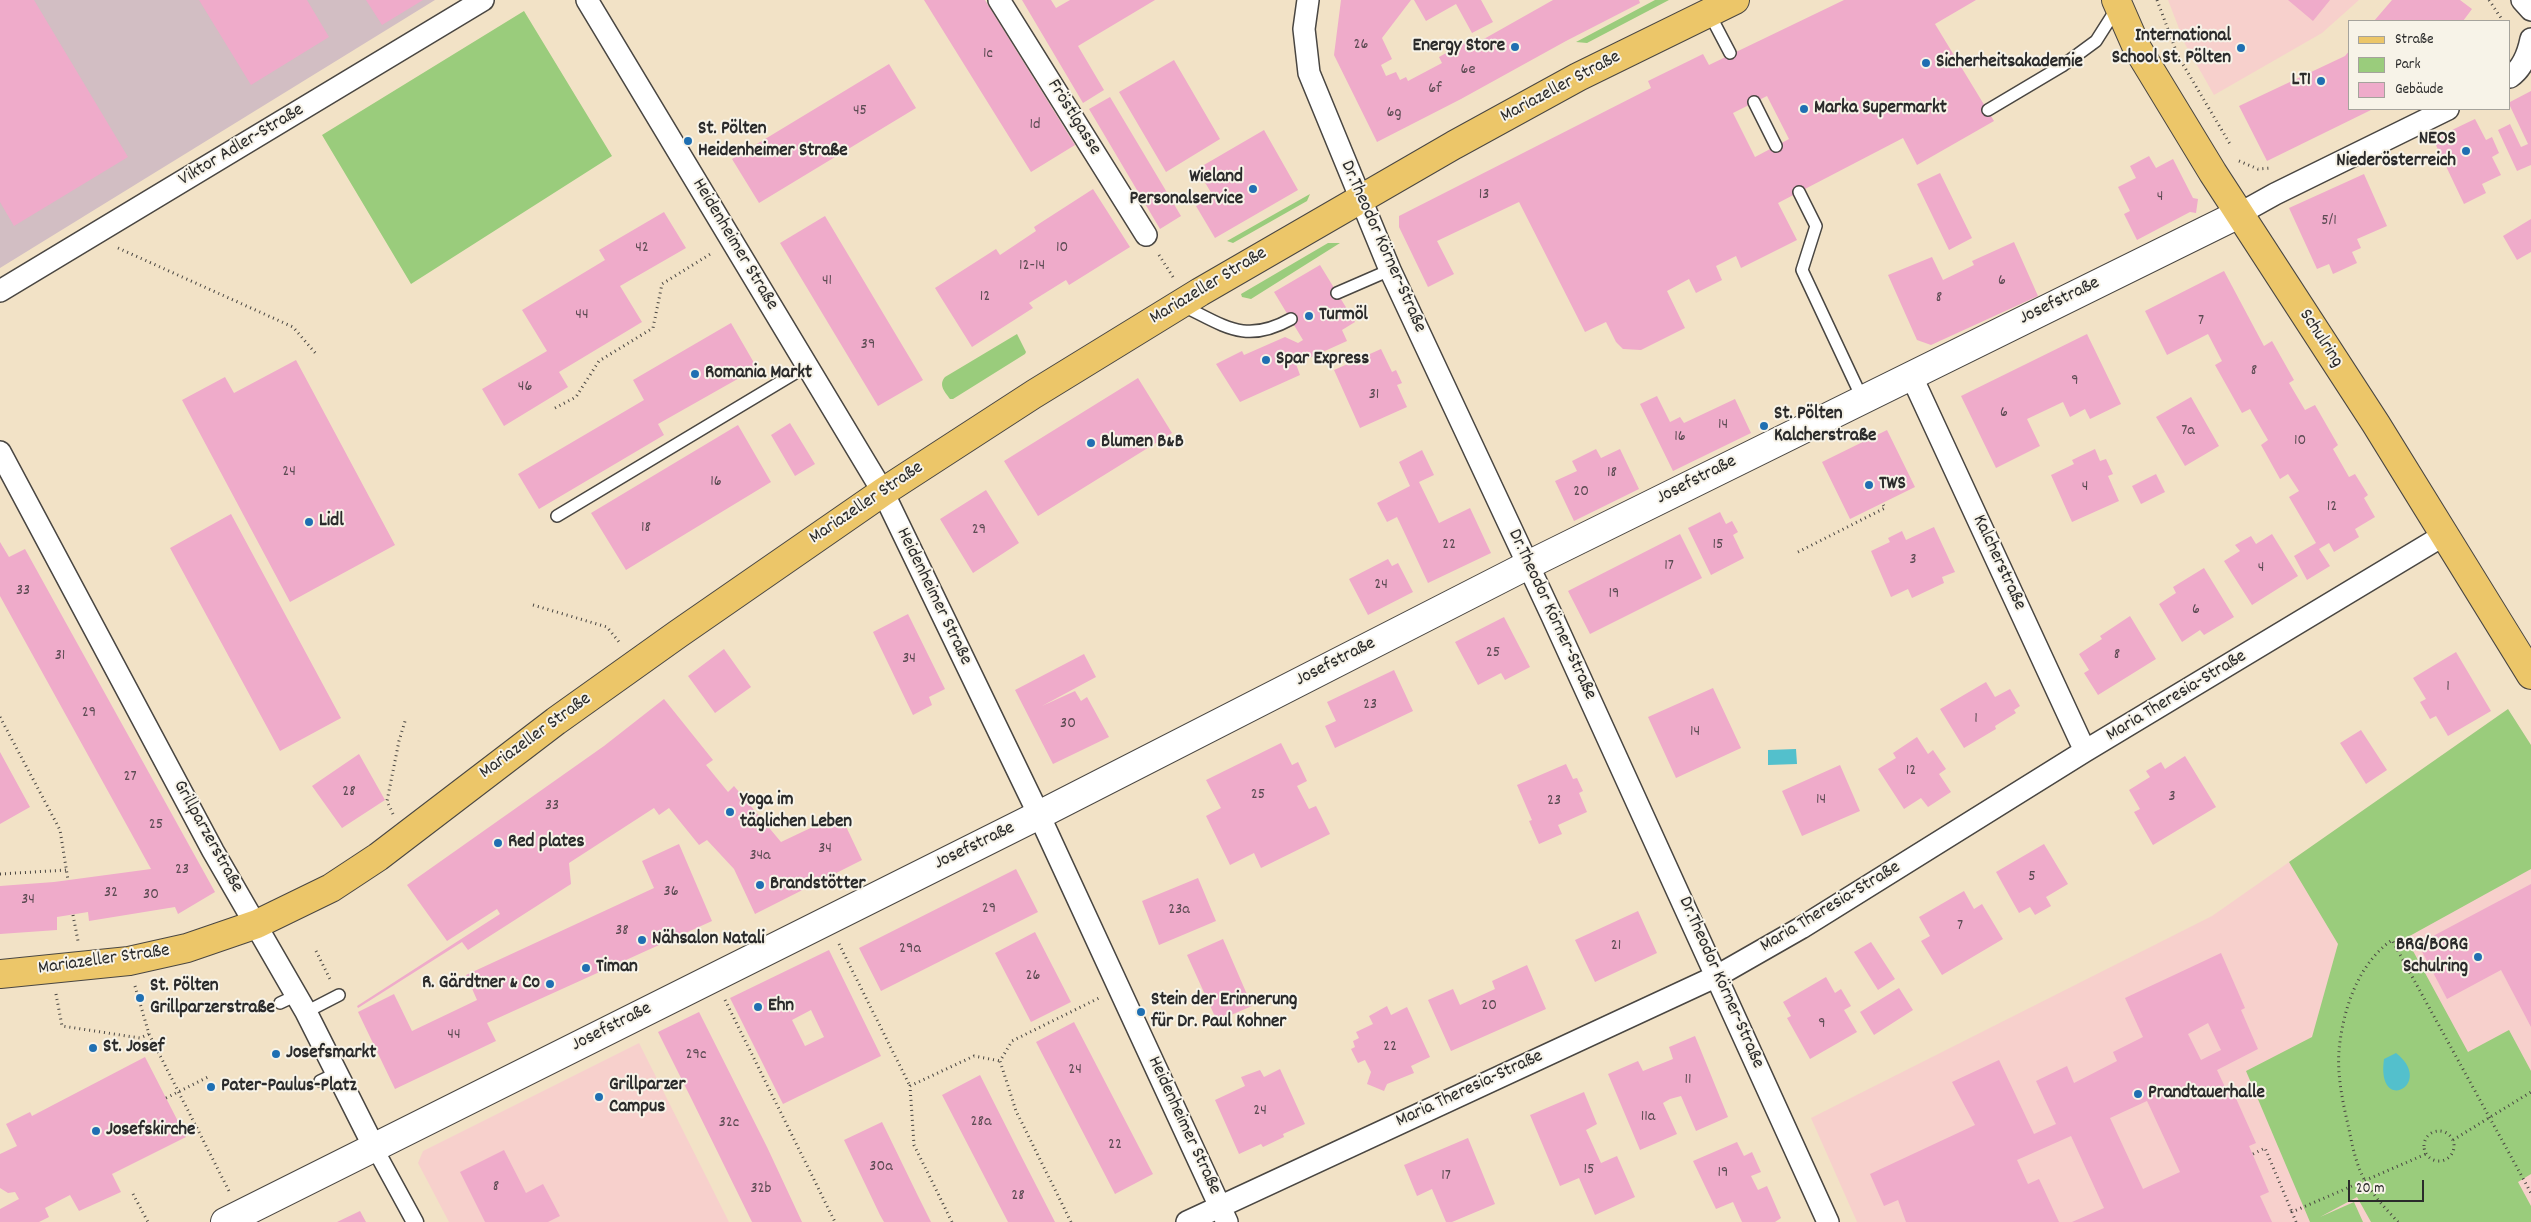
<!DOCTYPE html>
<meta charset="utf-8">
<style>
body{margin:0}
#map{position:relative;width:2531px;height:1222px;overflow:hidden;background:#f2e2c6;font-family:Dekko,sans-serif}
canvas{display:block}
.legend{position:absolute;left:2348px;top:20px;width:162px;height:90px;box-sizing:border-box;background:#f7f3e8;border:1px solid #a5a39c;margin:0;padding:6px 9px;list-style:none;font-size:15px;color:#2b2b2b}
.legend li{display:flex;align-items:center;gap:10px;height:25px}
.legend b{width:25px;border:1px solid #a5a39c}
.scale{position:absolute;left:2348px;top:1180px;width:76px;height:22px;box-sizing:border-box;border:2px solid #2b2b2b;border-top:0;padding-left:6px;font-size:15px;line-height:18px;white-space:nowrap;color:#2b2b2b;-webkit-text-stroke:4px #f7f3e8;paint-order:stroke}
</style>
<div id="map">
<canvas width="2531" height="1222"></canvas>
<ul class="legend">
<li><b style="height:6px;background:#ecc669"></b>Straße</li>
<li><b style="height:14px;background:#9acc7c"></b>Park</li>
<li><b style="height:14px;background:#efabca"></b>Gebäude</li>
</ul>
<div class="scale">20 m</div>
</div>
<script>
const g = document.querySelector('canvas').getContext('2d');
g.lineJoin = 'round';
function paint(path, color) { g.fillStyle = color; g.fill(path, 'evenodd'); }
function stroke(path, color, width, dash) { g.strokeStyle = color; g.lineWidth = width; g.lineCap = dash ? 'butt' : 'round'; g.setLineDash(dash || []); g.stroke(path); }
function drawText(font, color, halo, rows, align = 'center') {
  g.font = font + ' Dekko,sans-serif'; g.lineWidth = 4; g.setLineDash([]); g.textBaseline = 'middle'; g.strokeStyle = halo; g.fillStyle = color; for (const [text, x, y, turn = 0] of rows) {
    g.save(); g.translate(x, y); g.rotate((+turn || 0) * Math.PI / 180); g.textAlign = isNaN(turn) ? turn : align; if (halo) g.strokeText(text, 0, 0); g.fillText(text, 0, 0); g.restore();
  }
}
paint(new Path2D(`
 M2168,0H2359L2322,33L2214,95L2185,44Z
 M2508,709L2531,745V1222H1857L1811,1118L2212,916Z
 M639,1043L729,1222H449L418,1163L423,1151Z`), '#f7d0cc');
paint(new Path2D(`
 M0,0H435L0,268Z`), '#d2bec3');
paint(new Path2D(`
 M1655,0H1669L1587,43L1576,42Z
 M524,11L612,156L411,284L322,135Z
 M1310,194L1307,201L1233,243L1227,241Z
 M1328,243H1340L1251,299L1242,297L1241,294Z
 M1017,334L1026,352L1025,354L953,399H950C945,392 938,385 945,377Z
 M2508,709L2531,745V869L2406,938L2468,1052L2509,1030L2531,1071V1174L2518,1182L2531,1206V1222H2371L2357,1197L2320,1217L2354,1202L2363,1222H2310L2246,1071L2312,1037L2338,944L2289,862Z`), '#9acc7c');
paint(new Path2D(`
 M1796,749L1797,764L1768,765V750Z
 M2396,1053C2436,1084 2376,1116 2384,1059Z`), '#53c0cc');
paint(new Path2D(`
 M0,0H34L128,157L14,226L0,202Z
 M199,0H307L329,37L251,85Z
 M366,0H423L382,25Z
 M924,0H985L1075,145L1031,172Z
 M1022,0H1051L1056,8L1070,0H1155L1078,46L1104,90L1083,103Z
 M1341,0H1411L1382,38L1392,59L1381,65L1386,76L1396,72L1400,80L1406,77L1408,81L1442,63L1439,57L1473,38L1475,44L1553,0H1639L1640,3L1566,41L1461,99L1377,142L1334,55Z
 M1414,0H1481L1493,22L1472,33L1456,4L1426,21Z
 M1844,0H1976L1935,24L1994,121L1917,165L1903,138L1778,203L1797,240L1741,268L1736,256L1716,266L1722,280L1696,293L1689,279L1667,291L1685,328L1641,350L1623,349L1616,342L1606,322L1585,332L1519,202L1437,241L1454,274L1428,287L1399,227V216L1651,88L1648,81L1703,54L1709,65ZM1767,96L1789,139L1755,157L1733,113Z
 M2288,0H2330L2313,21Z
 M2392,0H2460L2472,9L2463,21H2374Z
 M2350,50V109H2373L2267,161L2239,106L2345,56Z
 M1174,60L1220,139L1166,172L1119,92Z
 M889,64L916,108L759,203L732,159Z
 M2531,91V165L2517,171L2498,130L2510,124L2521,147L2528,144L2510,106V102Z
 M1110,97L1181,216L1160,229L1089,109Z
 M2475,119L2486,140L2492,137L2499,153L2492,157L2501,175L2482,184L2486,193L2464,204L2433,139Z
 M1264,130L1298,190L1215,238L1196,206L1213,196L1197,169Z
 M2149,156L2156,168L2173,159L2193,198L2198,199L2196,213L2190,212L2137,240L2124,214L2130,211L2118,187L2136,178L2130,166Z
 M1940,173L1972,238L1949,250L1917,184Z
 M2364,174L2387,226L2357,239L2361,248L2352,252L2357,263L2333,274L2329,264L2317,269L2289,208Z
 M1093,189L1130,247L1069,285L1066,280L1029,303L1033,308L972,347L935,288L996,249L1000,255L1036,231L1034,227Z
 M664,212L686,248L620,286L642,322L559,372L568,387L504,426L482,389L547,351L522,310L605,260L599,250Z
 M825,216L923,380L878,406L780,243Z
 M2531,219V252L2517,260L2503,236Z
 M2014,242L2038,296L1931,345L1917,340L1888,275L1932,257L1943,280L1974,265L1972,261Z
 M1320,265L1355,322L1342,330L1347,341L1296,364L1300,375L1240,402L1216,364L1242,351L1244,355L1285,337L1298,343L1303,340L1274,292Z
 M2224,271L2264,346L2272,341L2294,380L2289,383L2305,410L2315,405L2338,445L2333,449L2349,477L2355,474L2368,495L2364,498L2375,517L2355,529L2359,537L2334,552L2329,543L2319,549L2330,566L2307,580L2294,556L2316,543L2289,497L2299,491L2288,474L2280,479L2261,445L2268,440L2250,409L2242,413L2215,365L2222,361L2208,334L2167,355L2145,311Z
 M731,323L757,368L658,424L664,435L539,509L518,474L644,400L633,380Z
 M2087,334L2121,404L2090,419L2085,409L2070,417L2063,402L2027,419L2040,446L1996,468L1961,396Z
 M1381,349L1392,372L1396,370L1402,383L1397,385L1407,407L1360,428L1334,370Z
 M296,360L395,545L290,602L182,400L225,377L234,393Z
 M1138,378L1172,433L1038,516L1004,461Z
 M1657,396L1670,422L1680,417L1684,423L1735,399L1751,433L1673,471L1640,404Z
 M2191,397L2219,446L2185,466L2156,417Z
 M790,423L815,464L795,476L771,435Z
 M738,425L771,482L626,570L591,513Z
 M1887,430L1915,487L1850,519L1822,462Z
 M1596,449L1601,458L1620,449L1639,489L1574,521L1555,481L1577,471L1572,461Z
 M2095,449L2100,461L2106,459L2113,474L2108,476L2119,501L2072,522L2051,475L2074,464L2072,460Z
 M1422,450L1434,475L1419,482L1439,523L1470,508L1491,553L1428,583L1397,517L1387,522L1377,503L1410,486L1399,462Z
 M2156,474L2165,492L2141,504L2132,486Z
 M986,490L1019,543L973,573L940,519Z
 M1720,512L1726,524L1732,521L1738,532L1733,535L1744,558L1711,575L1688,528Z
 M231,514L341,718L280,751L170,548Z
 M1934,527L1955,572L1942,577L1944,583L1912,598L1908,589L1891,597L1871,551L1890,542L1888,538L1902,531L1906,540Z
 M1680,534L1702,578L1590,634L1568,591Z
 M2272,534L2298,576L2252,605L2224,561L2240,551L2235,545L2251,536L2256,544Z
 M0,542L9,557L25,549L215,892L178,914L175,907L89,921L88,912L57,917V930L0,934V886L54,882L151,869L0,596Z
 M1388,559L1392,566L1398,563L1413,592L1368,615L1349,579Z
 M2204,568L2234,617L2204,635L2200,630L2182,642L2159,604L2176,593L2173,587Z
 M908,614L945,689L929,697L932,705L913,715L873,632Z
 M2130,616L2156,659L2098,695L2084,673L2089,670L2079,654L2102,639L2100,636Z
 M1504,617L1530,667L1505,680L1501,673L1478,685L1455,642Z
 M724,649L751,687L715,713L688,676Z
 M2456,652L2491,711L2448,736L2436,716L2430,719L2420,702L2426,699L2413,678Z
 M1084,654L1096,677L1042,706L1075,691L1081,701L1087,697L1109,737L1053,764L1015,690Z
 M1394,670L1413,711L1335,748L1325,726L1336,721L1327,702Z
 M1986,682L1995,697L2010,689L2020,706L2014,710L2016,713L1995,726L1996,729L1964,748L1940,709Z
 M1713,688L1741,748L1676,778L1648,717Z
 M664,699L713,760L706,765L728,792L734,786L781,842L840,814L862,860L755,914L734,869L707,840L699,845L669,808L659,815L654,808L569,863L571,884L468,950L462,942L358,1008L357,1006L500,914L497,909L447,941L407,885L604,746Z
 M2361,730L2387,770L2366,784L2340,743Z
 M1917,737L1928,754L1933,750L1946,769L1939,774L1951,792L1928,807L1921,798L1904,809L1878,769L1896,758L1893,753Z
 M1281,743L1292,765L1298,762L1307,781L1297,786L1309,809L1316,806L1330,834L1261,868L1254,853L1230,865L1206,816L1221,808L1206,780Z
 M0,752L30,807L0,824Z
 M359,754L385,800L342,828L312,786Z
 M2185,756L2216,807L2153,845L2134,812L2140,809L2129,790L2150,777L2146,771L2161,762L2165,769Z
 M1566,764L1573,779L1577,778L1583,791L1579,793L1587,812L1558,825L1562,834L1539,844L1529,821L1532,820L1517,785Z
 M1840,765L1860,811L1802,836L1782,791Z
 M679,844L712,921L487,1023L496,1041L395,1089L358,1012L394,994L412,1031L477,1000L466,975L654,888L642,861Z
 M2044,844L2068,884L2046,897L2051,906L2035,915L2030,907L2019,913L1996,872Z
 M1016,869L1038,912L881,991L859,948Z
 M1198,878L1216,921L1159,945L1142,901Z
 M2531,884V1027L2501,970L2447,999L2418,944Z
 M1964,891L1974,909L1982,904L2003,939L1942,975L1921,941L1930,936L1919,917Z
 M1638,911L1657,953L1595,982L1575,940Z
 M1035,932L1071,1002L1031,1022L995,953Z
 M1223,939L1252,1006L1217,1021L1187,955Z
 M1871,942L1895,979L1878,990L1854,952Z
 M829,950L881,1056L783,1104L730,998ZM811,1010L824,1037L805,1046L792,1020Z
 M2221,953L2245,1008L2241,1010L2258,1049L2217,1070L2225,1087L2230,1085L2256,1143L2249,1146L2269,1192L2260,1196L2272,1222H2072L2104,1208L2071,1136L2017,1160L2028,1184L2039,1179L2059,1222H1906L1898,1200L1884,1206L1870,1174L1975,1125L1952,1082L1999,1060L2034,1134L2056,1124L2036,1081L2067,1066L2074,1083L2117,1061L2113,1052L2143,1037L2125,998ZM2208,1023L2221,1050L2201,1060L2188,1034ZM2147,1101L2180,1172L2143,1189L2110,1118Z
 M1527,965L1546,1009L1451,1051L1428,1000L1453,989L1460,1005L1495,989L1492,981Z
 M1826,977L1835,993L1841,989L1851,1006L1844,1010L1857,1032L1810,1059L1787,1018L1791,1016L1783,1002Z
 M1899,988L1913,1010L1874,1035L1860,1012Z
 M1387,1006L1391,1015L1407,1007L1430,1057L1411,1066L1414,1073L1387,1084L1384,1091L1367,1084L1371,1072L1365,1060L1358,1063L1351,1049L1355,1047L1353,1041L1359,1038L1356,1032L1373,1024L1369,1016Z
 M699,1012L767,1147L802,1222H752L692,1100L658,1032Z
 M1074,1022L1153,1174L1115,1194L1036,1042Z
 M1695,1036L1728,1117L1696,1131L1681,1096L1670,1099L1663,1103L1677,1134L1640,1150L1608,1074L1638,1061L1643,1071L1673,1059L1669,1047Z
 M145,1057L186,1137L112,1174L121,1192L79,1211L70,1195L45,1208L49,1217L39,1222H0V1209L19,1199L15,1192L8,1193L0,1188V1154L17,1146L6,1124L30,1112L32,1116Z
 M1280,1069L1305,1124L1283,1134L1284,1137L1263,1147L1261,1144L1239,1154L1215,1100L1245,1086L1241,1077L1260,1070L1264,1077Z
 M980,1075L1019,1152L1055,1222H1008L942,1095Z
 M1584,1092L1597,1124L1586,1130L1601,1163L1617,1156L1635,1197L1595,1215L1579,1178L1560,1186L1530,1115Z
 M882,1122L918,1196L931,1222H884L880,1215L844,1140Z
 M1468,1138L1495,1204L1452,1222H1446L1432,1189L1417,1196L1404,1165Z
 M1737,1142L1744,1156L1752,1152L1761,1172L1751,1176L1758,1190L1767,1186L1781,1218L1775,1222H1742L1733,1202L1716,1209L1693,1161Z
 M504,1150L526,1193L543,1184L560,1216L548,1222H485L460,1172Z
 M360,1211L366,1222H337Z`), '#efabca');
const service = new Path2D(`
 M1709,13L1730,53
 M1754,102L1776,146
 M1988,110L2062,66L2096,41L2117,8
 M1799,192L1816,226L1802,270L1863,400
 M1337,293L1390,270
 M1181,305C1224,325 1244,345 1291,319
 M557,516L807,366
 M280,1003L297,995
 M306,1012L339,995
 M320,1081L337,1073`);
const pedestrian = new Path2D(`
 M374,1147L415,1222`);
const minor = new Path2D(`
 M587,0L883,492L1039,815L1227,1222
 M999,0L1146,235
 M1308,0L1304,29L1309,73L1390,270L1552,616L1828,1222
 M2522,0L2531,10
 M2510,77C2523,68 2528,54 2531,39
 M2239,214L2275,194L2448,109
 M0,291L483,0
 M1911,375L2085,751
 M0,452L213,851L306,1012L374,1147
 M1187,1222L1717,976L1801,928L2085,751L2444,535`);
const tertiary = new Path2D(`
 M225,1222L1039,815L1528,565L2239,214`);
const primary = new Path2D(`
 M2116,0L2137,48L2213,173L2376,424L2531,675
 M0,974L129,961L187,948L257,924L331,888L378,857L556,721L678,634L883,492L1034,394L1200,292L1454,145L1578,77L1735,0`);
stroke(service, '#494642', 14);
stroke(pedestrian, '#494642', 19);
stroke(minor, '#494642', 24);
stroke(tertiary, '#494642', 30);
stroke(primary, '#494642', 30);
stroke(new Path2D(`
 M2157,0L2178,56L2230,144
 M2489,0L2503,21
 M2239,161L2258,169L2271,168
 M118,248L293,327L317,355
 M1159,255L1173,277
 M555,408L576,397L599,361L653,328L662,284L712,253
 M1798,552L1885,508L1882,503
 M533,605L607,627L619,642
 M0,717L60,830L68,880
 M393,814L387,801L399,741L406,718
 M0,874L67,870
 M73,915L78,941
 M839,944L910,1086
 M316,951L330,979
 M135,986L149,1034L229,1191
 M56,994L62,1026L140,1038L149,1034
 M725,1000L835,1222
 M166,1098L210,1076
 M2424 1146a15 15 0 1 1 30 0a15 15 0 1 1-30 0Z
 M2453,1140L2531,1092
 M2253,1154L2265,1148L2292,1212
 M133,1194L148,1222
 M952,1222L914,1145L910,1086L974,1056L1000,1061
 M1071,1222L1016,1111L1000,1061L1012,1041L1099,998
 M2296,1222L2292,1212L2426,1154
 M2398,1222C2389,1212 2378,1201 2371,1190C2358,1173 2353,1150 2349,1129C2343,1104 2337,1076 2339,1050C2343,1009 2358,964 2392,940L2531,1193`), '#494642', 3, [1, 4]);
stroke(service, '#fff', 11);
stroke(pedestrian, '#fff', 16);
stroke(minor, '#fff', 21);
stroke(tertiary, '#fff', 28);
stroke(primary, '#ecc669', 28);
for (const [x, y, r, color] of [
 [1515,47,5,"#1f6fb2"],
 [2241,48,5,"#1f6fb2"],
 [1926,63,5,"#1f6fb2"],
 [2321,81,5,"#1f6fb2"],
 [1804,109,5,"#1f6fb2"],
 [688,141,5,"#1f6fb2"],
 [2466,151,5,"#1f6fb2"],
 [1253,189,5,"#1f6fb2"],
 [1309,316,5,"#1f6fb2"],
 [1266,360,5,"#1f6fb2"],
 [695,374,5,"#1f6fb2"],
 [1764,426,5,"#1f6fb2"],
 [1091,443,5,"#1f6fb2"],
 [1869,485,5,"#1f6fb2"],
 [309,522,5,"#1f6fb2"],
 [730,812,5,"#1f6fb2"],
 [498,843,5,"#1f6fb2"],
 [760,885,5,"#1f6fb2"],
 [642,940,5,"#1f6fb2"],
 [2478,957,5,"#1f6fb2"],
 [586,968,5,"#1f6fb2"],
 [550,984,5,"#1f6fb2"],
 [140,998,5,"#1f6fb2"],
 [758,1007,5,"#1f6fb2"],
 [1141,1012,5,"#1f6fb2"],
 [93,1048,5,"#1f6fb2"],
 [276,1054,5,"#1f6fb2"],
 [211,1087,5,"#1f6fb2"],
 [2138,1094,5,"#1f6fb2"],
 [599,1097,5,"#1f6fb2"],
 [96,1131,5,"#1f6fb2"]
]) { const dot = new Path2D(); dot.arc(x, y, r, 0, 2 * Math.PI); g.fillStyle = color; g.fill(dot); stroke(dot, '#f7f3e8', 2); }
drawText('16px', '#5c4b53', null, [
 ["26",1361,46],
 ["1c",988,55],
 ["6e",1468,71],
 ["6f",1435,90],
 ["45",860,112],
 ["6g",1394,114],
 ["1d",1035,126],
 ["13",1484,196],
 ["4",2160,198],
 ["5/1",2329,222],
 ["42",642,249],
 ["10",1062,249],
 ["12-14",1032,267],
 ["41",827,282],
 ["6",2002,282],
 ["12",985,298],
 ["8",1939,299],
 ["44",582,316],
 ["7",2201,322],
 ["39",868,346],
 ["8",2254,372],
 ["9",2075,382],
 ["46",525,388],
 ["31",1374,396],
 ["6",2004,414],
 ["14",1723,426],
 ["7a",2188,432],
 ["16",1680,438],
 ["10",2300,442],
 ["24",289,473],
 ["18",1612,474],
 ["16",716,483],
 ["4",2085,488],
 ["20",1581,493],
 ["12",2332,508],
 ["18",646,529],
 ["29",979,531],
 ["22",1449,546],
 ["15",1718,546],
 ["3",1913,561],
 ["17",1669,567],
 ["4",2261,569],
 ["24",1381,586],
 ["33",23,592],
 ["19",1614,595],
 ["6",2196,611],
 ["25",1493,654],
 ["8",2117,656],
 ["31",60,657],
 ["34",909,660],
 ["1",2448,688],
 ["23",1370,706],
 ["29",89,714],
 ["1",1976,720],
 ["30",1068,725],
 ["14",1695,733],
 ["12",1911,772],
 ["27",130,778],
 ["28",349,793],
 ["25",1258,796],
 ["3",2172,798],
 ["14",1821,801],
 ["23",1554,802],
 ["33",552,807],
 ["25",156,826],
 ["34",825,850],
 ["34a",760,857],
 ["23",182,871],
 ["5",2032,878],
 ["36",671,893],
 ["32",111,894],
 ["30",151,896],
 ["34",28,901],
 ["29",989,910],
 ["23a",1179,911],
 ["7",1960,927],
 ["38",622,932],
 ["21",1616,947],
 ["29a",910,950],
 ["26",1033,977],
 ["20",1489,1007],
 ["9",1822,1025],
 ["44",454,1036],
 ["22",1390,1048],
 ["29c",696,1056],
 ["24",1075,1071],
 ["11",1688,1081],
 ["24",1260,1112],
 ["11a",1648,1118],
 ["28a",981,1123],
 ["32c",729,1124],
 ["22",1115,1146],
 ["30a",881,1168],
 ["15",1589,1171],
 ["19",1723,1174],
 ["17",1446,1177],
 ["8",496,1188],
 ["32b",761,1190],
 ["28",1018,1197]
]);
drawText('bold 19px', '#2b2b2b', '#f7f3e8', [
 ["International",2231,37,"right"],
 ["School St. Pölten",2231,59,"right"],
 ["Energy Store",1505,47,"right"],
 ["Sicherheitsakademie",1936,63],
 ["LT1",2311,81,"right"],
 ["Marka Supermarkt",1814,109],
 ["St. Pölten",698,130],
 ["Heidenheimer Straße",698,152],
 ["NEOS",2456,140,"right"],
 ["Niederösterreich",2456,162,"right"],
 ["Wieland",1243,178,"right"],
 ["Personalservice",1243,200,"right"],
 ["Turmöl",1319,316],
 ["Spar Express",1276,360],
 ["Romania Markt",705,374],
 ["St. Pölten",1774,415],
 ["Kalcherstraße",1774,437],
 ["Blumen B&B",1101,443],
 ["TWS",1879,485],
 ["Lidl",319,522],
 ["Yoga im",740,801],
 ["täglichen Leben",740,823],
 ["Red plates",508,843],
 ["Brandstötter",770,885],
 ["Nähsalon Natali",652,940],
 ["BRG/BORG",2468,946,"right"],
 ["Schulring",2468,968,"right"],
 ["Timan",596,968],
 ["R. Gärdtner & Co",540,984,"right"],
 ["St. Pölten",150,987],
 ["Grillparzerstraße",150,1009],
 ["Stein der Erinnerung",1151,1001],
 ["für Dr. Paul Kohner",1151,1023],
 ["Ehn",768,1007],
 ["St. Josef",103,1048],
 ["Josefsmarkt",286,1054],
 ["Grillparzer",609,1086],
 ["Campus",609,1108],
 ["Pater-Paulus-Platz",221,1087],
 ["Prandtauerhalle",2148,1094],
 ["Josefskirche",106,1131]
], 'left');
drawText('19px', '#2b2b2b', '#f7f3e8', [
 ["Mariazeller Straße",1561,88,-28],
 ["Fröstlgasse",1073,118,58],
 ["Viktor Adler-Straße",242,146,-31],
 ["Heidenheimer Straße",734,245,59],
 ["Dr.Theodor Körner-Straße",1382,247,66],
 ["Mariazeller Straße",1209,287,-31],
 ["Josefstraße",2060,302,-26],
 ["Schulring",2320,339,57],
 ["Josefstraße",1697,481,-27],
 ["Mariazeller Straße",867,504,-34],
 ["Kalcherstraße",1998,563,65],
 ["Heidenheimer Straße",933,597,64],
 ["Dr.Theodor Körner-Straße",1551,615,65],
 ["Josefstraße",1336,663,-27],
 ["Maria Theresia-Straße",2177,697,-31],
 ["Mariazeller Straße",536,737,-36],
 ["Grillparzerstraße",207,837,61],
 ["Josefstraße",975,847,-26],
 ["Maria Theresia-Straße",1831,908,-31],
 ["Mariazeller Straße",104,961,-8],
 ["Dr.Theodor Körner-Straße",1720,983,66],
 ["Josefstraße",612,1028,-27],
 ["Maria Theresia-Straße",1470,1090,-25],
 ["Heidenheimer Straße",1183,1126,65]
]);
</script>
